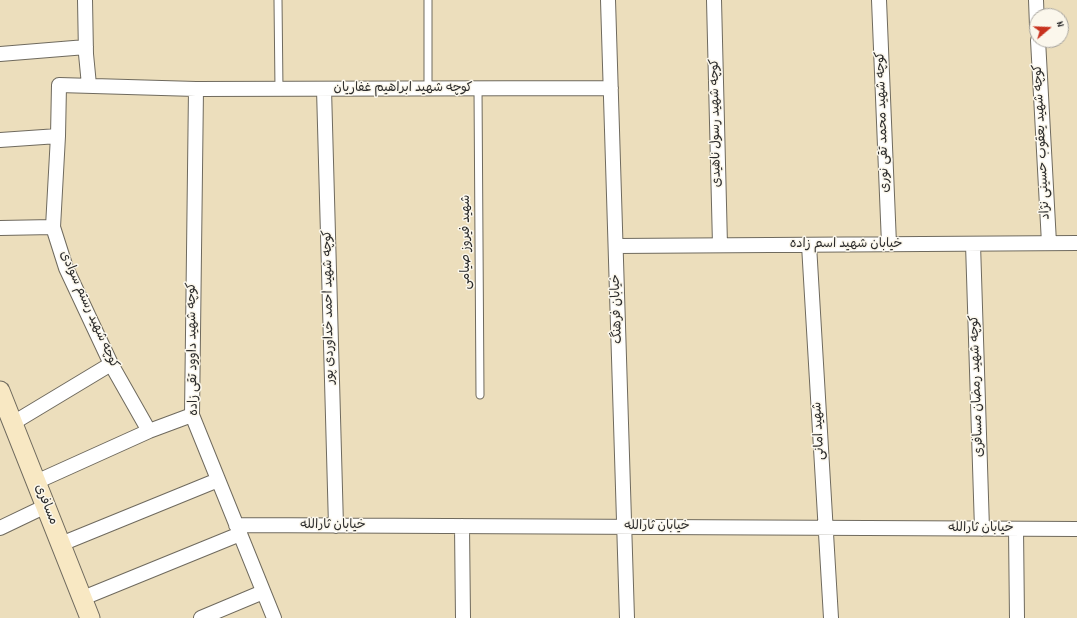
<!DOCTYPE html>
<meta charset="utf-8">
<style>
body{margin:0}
#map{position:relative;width:1077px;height:618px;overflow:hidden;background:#ecdebc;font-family:Dekko,sans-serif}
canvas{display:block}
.north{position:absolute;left:1029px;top:8px;width:40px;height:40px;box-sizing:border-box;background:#fbf7ec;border:1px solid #a8a59f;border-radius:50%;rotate:71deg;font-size:11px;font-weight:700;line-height:16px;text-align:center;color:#2b2b2b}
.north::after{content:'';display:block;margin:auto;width:14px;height:18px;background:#c8321e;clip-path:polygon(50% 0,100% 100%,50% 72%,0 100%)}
</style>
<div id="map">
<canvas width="1077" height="618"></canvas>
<div class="north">N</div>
</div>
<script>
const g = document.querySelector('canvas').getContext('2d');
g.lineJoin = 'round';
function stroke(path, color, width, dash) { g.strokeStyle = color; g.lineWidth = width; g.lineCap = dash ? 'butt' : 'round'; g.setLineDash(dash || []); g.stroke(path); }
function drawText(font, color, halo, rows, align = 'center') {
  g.font = font + ' Dekko,"Playpen Sans Arabic",sans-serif'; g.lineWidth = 3; g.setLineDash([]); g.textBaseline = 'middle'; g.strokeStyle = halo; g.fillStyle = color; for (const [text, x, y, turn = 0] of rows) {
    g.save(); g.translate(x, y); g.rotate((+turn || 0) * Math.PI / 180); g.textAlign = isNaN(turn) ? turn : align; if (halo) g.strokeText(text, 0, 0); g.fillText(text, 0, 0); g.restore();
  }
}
const service = new Path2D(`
 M278,0L279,89
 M428,0V88
 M478,88L480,395`);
const minor = new Path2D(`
 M85,0L86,54L89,85
 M608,0L627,618
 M714,0L720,245
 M879,0L889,244
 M1036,0L1037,26
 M1038,40L1049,243
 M0,54L86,47
 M196,89L192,415L274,618
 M324,89L336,526
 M0,140L58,136
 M0,228L53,227
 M973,244L982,529
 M809,245L831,618
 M616,246L1077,243
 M13,423L111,364
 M149,431L111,364L66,268L53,227L58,136L59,85L196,89L611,88
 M36,482L149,431L192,415
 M236,525L1077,529
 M462,526L463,618
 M0,528L46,506
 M1016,529L1017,618
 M61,544L218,480
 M83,598L240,534
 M201,618L263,592`);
const secondary = new Path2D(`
 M0,391L90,618`);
stroke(service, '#6f6a5e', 9);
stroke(minor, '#6f6a5e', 16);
stroke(secondary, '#6f6a5e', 21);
stroke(service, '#fff', 7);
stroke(minor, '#fff', 14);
stroke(secondary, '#f8e8c3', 19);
drawText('13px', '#2b2b2b', '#fbf7ec', [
 ["کوچه شهید ابراهیم غفاریان",403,89],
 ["کوچه شهید محمد تقی نوری",884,122,-92],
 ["کوچه شهید رسول ناهیدی",717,123,-91],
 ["کوچه شهید یعقوب حسینی نژاد",1043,142,-93],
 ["شهید فیروز صیامی",467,242,-90],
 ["خیابان شهید اسم زاده",846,245],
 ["کوچه شهید احمد خداوردی پور",330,307,-91],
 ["خیابان فرهنگ",618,309,-92],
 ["کوچه شهید رستم سوادی",88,310,66],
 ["کوچه شهید داوود تقی زاده",194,349,-91],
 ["کوچه شهید رمضان مسافری",978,386,-92],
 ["شهید امانی",820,431,-93],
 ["مسافری",45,505,68],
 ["خیابان ثارالله",333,526],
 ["خیابان ثارالله",657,527],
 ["خیابان ثارالله",981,529]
]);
</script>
